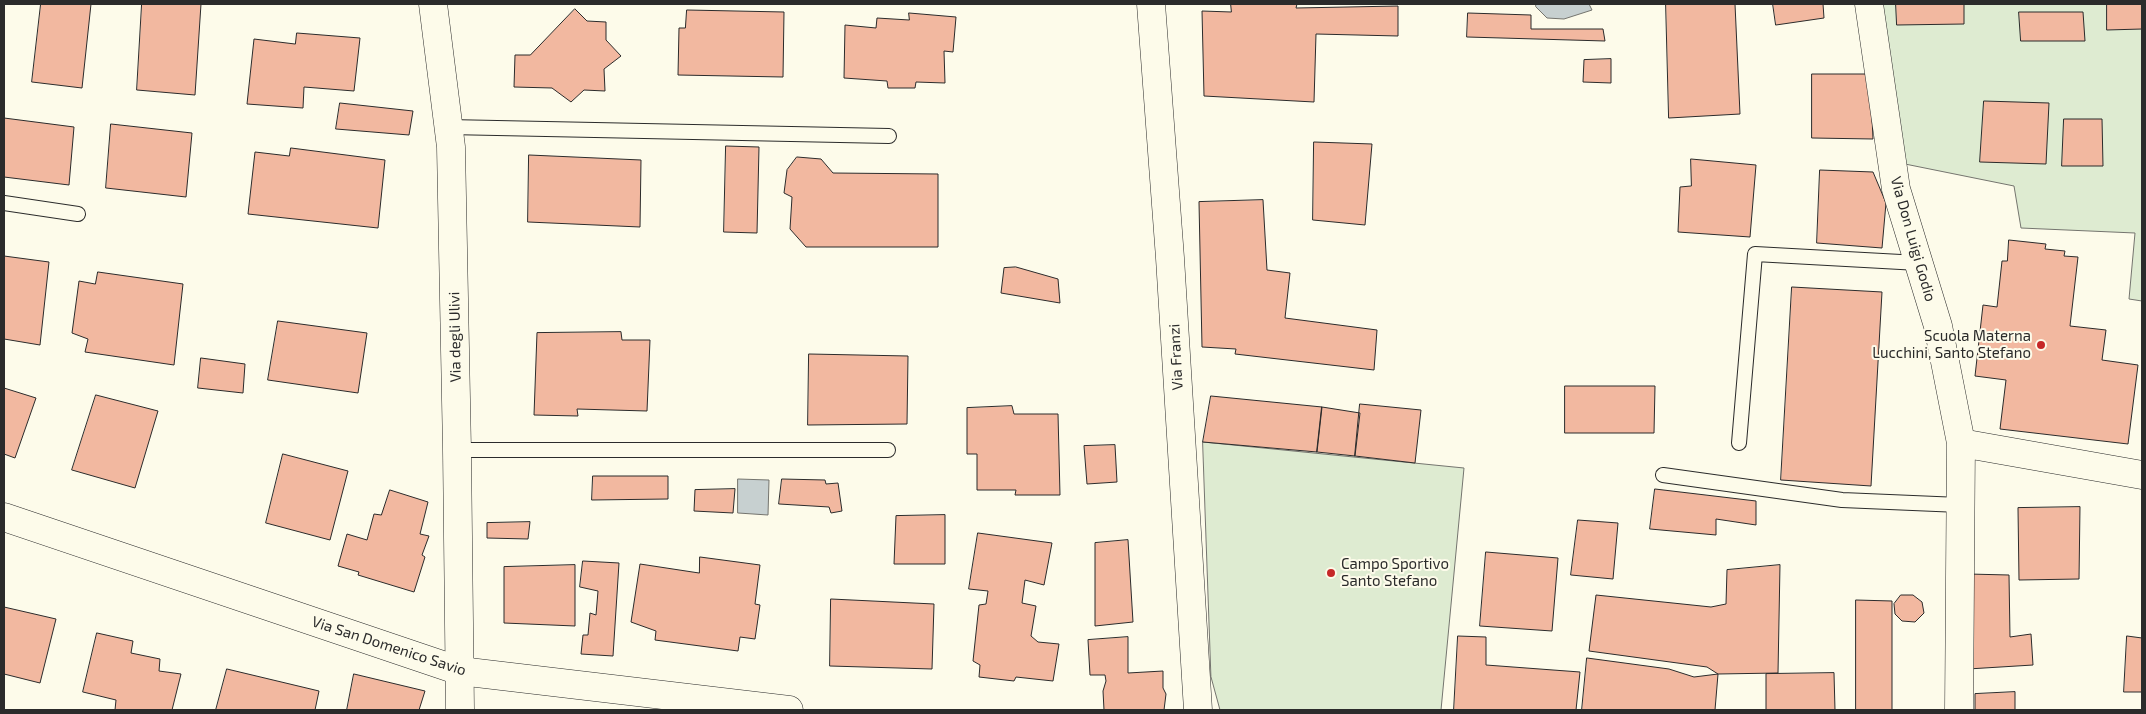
<!DOCTYPE html>
<style>
body{margin:0}
#map{position:relative;width:2146px;height:714px;overflow:hidden;background:#fdfbea;font-family:"Exo 2",sans-serif}
canvas{display:block}
.frame{position:absolute;inset:0;border:5px solid #2b2b2b;pointer-events:none}
</style>
<div id="map">
<canvas width="2146" height="714"></canvas>
<div class="frame"></div>
</div>
<script>
const g = document.querySelector('canvas').getContext('2d');
g.lineJoin = 'round';
function paint(path, color) { g.fillStyle = color; g.fill(path, 'evenodd'); }
function stroke(path, color, width, dash) { g.strokeStyle = color; g.lineWidth = width; g.lineCap = dash ? 'butt' : 'round'; g.setLineDash(dash || []); g.stroke(path); }
function drawText(font, color, halo, rows, align = 'center') {
  g.font = font + ' "Exo 2",sans-serif'; g.lineWidth = 4; g.setLineDash([]); g.textBaseline = 'middle'; g.strokeStyle = halo; g.fillStyle = color; for (const [text, x, y, turn = 0] of rows) {
    g.save(); g.translate(x, y); g.rotate((+turn || 0) * Math.PI / 180); g.textAlign = isNaN(turn) ? turn : align; if (halo) g.strokeText(text, 0, 0); g.fillText(text, 0, 0); g.restore();
  }
}
const green = new Path2D(`
 M1883,4H2142V301L2129,299L2135,233L2021,228L2014,186L1905,164Z
 M1203,442L1464,468L1441,710H1220L1211,677Z`);
paint(green, '#deebd1');
stroke(green, '#74746e', 1);
const water = new Path2D(`
 M1536,4H1589L1592,10L1564,19L1547,18L1536,7Z
 M738,479L769,480L768,515L738,513Z`);
paint(water, '#c7d0d0');
stroke(water, '#74746e', 1);
const building = new Path2D(`
 M41,4H91L82,88L32,82Z
 M142,4H201L195,95L137,90Z
 M1231,4H1297L1296,8L1398,6V36L1316,34L1314,102L1204,96L1202,11L1231,12Z
 M1666,4H1735L1740,114L1669,118Z
 M1773,4H1823L1824,18L1776,25Z
 M1896,4H1964V24L1897,25Z
 M2107,4H2142V29L2107,30Z
 M575,9L587,21L606,22V40L621,56L604,69L605,91L584,90L571,102L552,88L514,87L515,55H530Z
 M687,10L784,12L783,77L678,75L679,28H685Z
 M2019,12H2083L2085,41H2021Z
 M909,13L956,17L953,52L944,51L945,83L916,82L915,88H888L887,81L844,78L845,25L876,28L877,18L909,20Z
 M1468,13L1531,15V29H1603L1605,41L1467,37Z
 M297,33L360,38L354,91L304,87L303,108L247,104L254,39L295,44Z
 M1611,59V83L1583,82L1584,60Z
 M1812,74H1870L1873,139L1812,138Z
 M1984,101L2049,103L2046,164L1980,162Z
 M340,103L413,111L409,135L336,129Z
 M4,118L74,127L69,185L4,177Z
 M2064,119H2102L2103,166H2062Z
 M111,124L192,133L186,197L106,188Z
 M1314,142L1372,144L1365,225L1313,220Z
 M726,146L759,147L757,233L724,232Z
 M291,148L385,160L378,228L248,214L255,152L289,156Z
 M529,155L641,160L640,227L528,222Z
 M797,157L821,159L833,173L938,174V247H806L790,229L792,197L784,193L787,170Z
 M1691,159L1756,165L1750,237L1678,232L1680,187L1691,186Z
 M1820,170L1873,172L1886,203L1882,248L1817,243Z
 M1263,200L1267,270L1290,273L1285,318L1377,330L1374,370L1235,354L1236,349L1202,347L1199,202Z
 M2009,240L2046,244L2045,249L2065,251L2064,256L2078,257L2070,326L2106,330L2102,360L2138,365L2128,444L2000,429L2006,380L1975,376L1983,305L1997,307L2002,261H2007Z
 M4,256L49,262L40,345L4,339Z
 M1016,267L1058,279L1060,303L1001,293L1004,268Z
 M98,272L183,284L174,365L85,352L88,339L72,333L79,281L95,284Z
 M1792,287L1882,292L1871,486L1781,480Z
 M278,321L367,333L358,393L268,380Z
 M621,332L622,340H650L647,411L577,409L578,416L534,415L537,333Z
 M809,354L908,356L907,424L808,425Z
 M201,358L245,364L243,393L198,388Z
 M1565,386H1655L1654,433H1565Z
 M4,388L36,398L15,458L4,454Z
 M96,395L158,411L135,488L72,470Z
 M1211,396L1322,407L1317,452L1203,442Z
 M1360,404L1421,410L1415,463L1355,456Z
 M1012,406L1014,414H1058L1060,495H1015L1016,490H977V454H967V408Z
 M1322,407L1360,413L1355,456L1317,452Z
 M1115,445L1117,482L1087,484L1084,446Z
 M283,454L348,471L330,540L266,523Z
 M593,476H668V499L592,500Z
 M782,479L825,480L826,484L838,483L842,511L831,513L829,507L779,504Z
 M735,489L733,513L694,511L695,490Z
 M1655,489L1756,501V525L1716,519V535L1650,529Z
 M390,490L428,502L420,534L429,536L422,555L425,557L414,592L358,575L359,572L338,566L347,534L367,540L374,514L381,515Z
 M2080,507L2079,579L2019,580L2018,508Z
 M945,515V564H894L896,516Z
 M1578,520L1618,523L1613,579L1571,575Z
 M530,522L528,539L487,538V523Z
 M978,533L1052,543L1044,585L1025,580L1022,603L1036,606L1031,636L1038,642L1059,644L1053,681L1016,677L1014,681L979,677L980,665L973,661L979,605L986,604L988,591L969,589Z
 M1128,540L1133,622L1095,626V543Z
 M1486,552L1558,558L1552,631L1480,626Z
 M700,557L760,565L755,604L760,605L755,639L740,637L738,651L655,640L656,631L631,622L640,564L699,573Z
 M583,561L619,563L613,656L581,654L583,635H588L590,613L596,615L598,591L580,587Z
 M575,565V626L504,623V567Z
 M1780,565L1778,673L1718,674L1707,667L1589,651L1596,595L1711,607L1726,604L1727,570Z
 M1968,574L2009,575L2010,637L2031,634L2033,665L1968,669Z
 M1901,595H1913L1922,602L1924,613L1915,622L1902,621L1895,614L1894,604Z
 M831,599L934,604L932,669L830,666Z
 M1856,600L1892,601V710H1856Z
 M4,607L56,619L40,683L4,674Z
 M97,633L133,641L131,653L160,659L159,671L181,674L172,710H115L116,700L83,692Z
 M1458,636L1486,637V665L1580,672L1576,710H1454Z
 M2127,636L2142,638V692H2124Z
 M1128,637V673L1163,671V688L1166,694L1164,710H1104L1103,691L1106,681L1105,675H1090L1088,640Z
 M1587,658L1669,669L1694,677L1718,674L1715,710H1582Z
 M227,669L319,691L315,710H216Z
 M1834,673L1835,710H1766V674Z
 M354,674L425,691L419,710H347Z
 M2015,692V710H1975V694Z`);
paint(building, '#f2b8a0');
stroke(building, '#2b2b2b', 1);
const lane = new Path2D(`
 M448,127L889,136
 M4,203L78,214
 M1739,443L1755,254L1919,263
 M457,450H888
 M1663,475L1842,500L1960,505`);
const street = new Path2D(`
 M433,4L451,147L457,450L460,710
 M1869,4L1896,189L1938,326L1961,443L1959,710
 M1961,443L2142,475`);
const secondary = new Path2D(`
 M1151,4L1170,258L1198,710
 M4,517L460,671L789,710`);
stroke(lane, '#2b2b2b', 16);
stroke(street, '#2b2b2b', 29);
stroke(secondary, '#2b2b2b', 29);
stroke(lane, '#fdfbea', 14);
stroke(street, '#fdfbea', 28);
stroke(secondary, '#fdfbea', 28);
for (const [x, y, r, color] of [
 [2041,345,5,"#c62828"],
 [1331,573,5,"#c62828"]
]) { const dot = new Path2D(); dot.arc(x, y, r, 0, 2 * Math.PI); g.fillStyle = color; g.fill(dot); stroke(dot, '#fdfbea', 2); }
drawText('15px', '#2b2b2b', '#fdfbea', [
 ["Via Don Luigi Godio",1913,239,74],
 ["Via degli Ulivi",455,337,-91],
 ["Via Franzi",1176,357,-93],
 ["Via San Domenico Savio",389,646,18]
]);
drawText('15px', '#2b2b2b', '#fdfbea', [
 ["Scuola Materna",2031,336],
 ["Lucchini, Santo Stefano",2031,353],
 ["Campo Sportivo",1341,564,"left"],
 ["Santo Stefano",1341,581,"left"]
], 'right');
</script>
